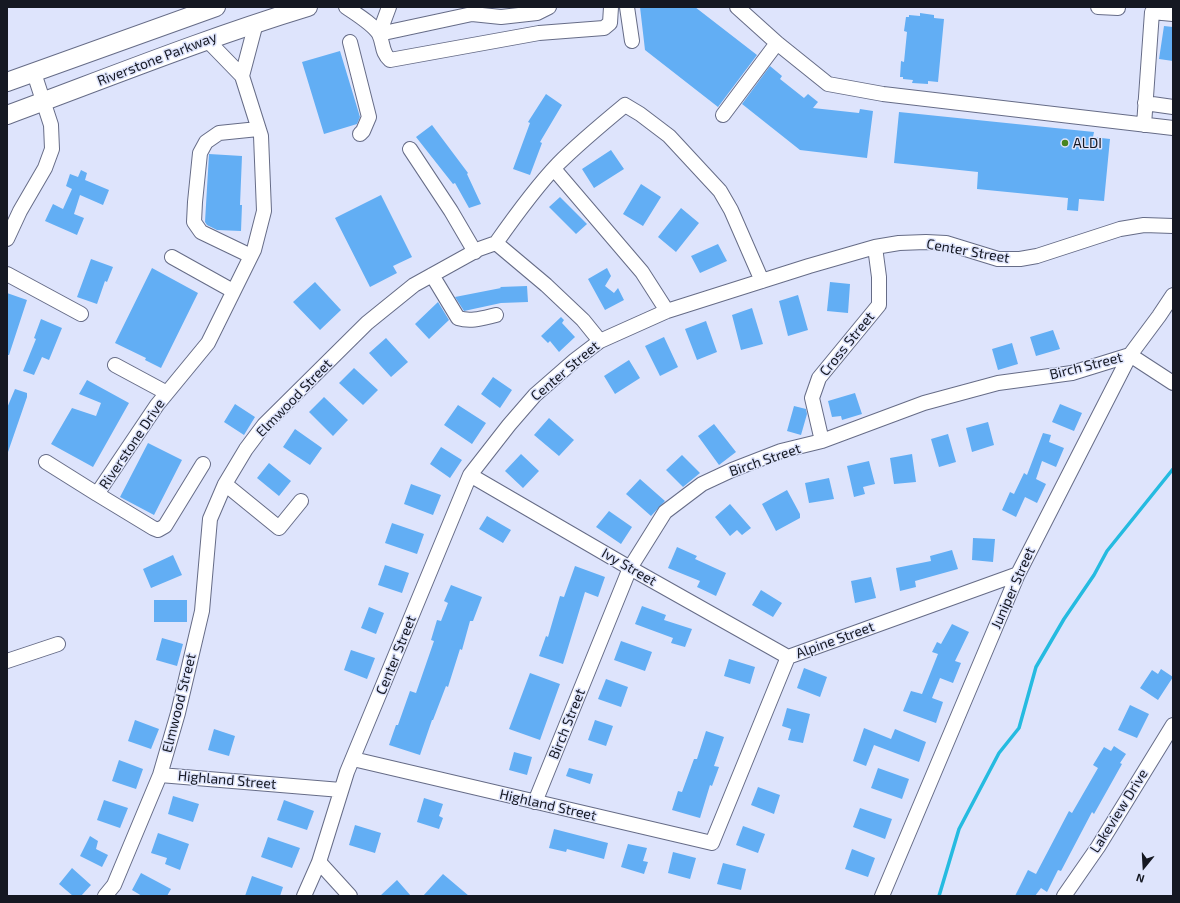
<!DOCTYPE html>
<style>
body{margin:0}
#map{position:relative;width:1180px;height:903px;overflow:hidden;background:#dee4fc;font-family:"Exo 2",sans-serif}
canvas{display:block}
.frame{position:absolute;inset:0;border:8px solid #151822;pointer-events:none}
.north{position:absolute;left:1124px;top:847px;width:40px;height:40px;-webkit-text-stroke:3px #dee4fc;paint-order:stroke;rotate:198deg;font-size:11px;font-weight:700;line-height:16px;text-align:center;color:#151822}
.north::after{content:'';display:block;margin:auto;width:14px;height:18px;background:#151822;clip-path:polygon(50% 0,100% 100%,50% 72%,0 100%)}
</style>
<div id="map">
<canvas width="1180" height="903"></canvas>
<div class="frame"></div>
<div class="north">N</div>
</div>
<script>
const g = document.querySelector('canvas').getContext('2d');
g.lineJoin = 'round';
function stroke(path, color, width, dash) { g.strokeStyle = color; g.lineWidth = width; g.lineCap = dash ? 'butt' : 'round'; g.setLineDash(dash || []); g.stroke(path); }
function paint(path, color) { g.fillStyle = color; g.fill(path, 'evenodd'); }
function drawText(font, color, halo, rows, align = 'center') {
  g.font = font + ' "Exo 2",sans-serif'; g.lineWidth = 3; g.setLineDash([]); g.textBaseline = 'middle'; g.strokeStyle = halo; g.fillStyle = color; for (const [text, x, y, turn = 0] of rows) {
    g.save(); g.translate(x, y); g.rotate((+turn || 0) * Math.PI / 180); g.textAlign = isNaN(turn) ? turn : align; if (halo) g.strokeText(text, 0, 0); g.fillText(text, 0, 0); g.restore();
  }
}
stroke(new Path2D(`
 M939,896L959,829L999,753L1019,728L1036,667L1064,619L1094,575L1107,551L1173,469`), '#25bbe0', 3.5);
paint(new Path2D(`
 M640,7H695L757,55L718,107L645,50Z
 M920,13L934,15V18L944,19L938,82L928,81V84L912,83L913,80L903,79V77H900L901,61L904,62L907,32L904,31L906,17H909V15L920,16Z
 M1164,26L1173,27V61L1159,59Z
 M340,51L360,117L357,124L324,134L302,62Z
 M770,66L782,76L780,79L804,98L808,94L818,102L813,108L859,113L860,109L873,111L867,158L800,150L742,104Z
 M546,94L562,105L540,142L542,143L530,175L513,169L530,123L528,122Z
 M899,112L1094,132L1093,137L1110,139L1104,201L1079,199L1078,211L1067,210L1068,198L977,189L978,172L894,163Z
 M432,125L468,173L467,174L481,204L469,208L455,183L453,184L416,137Z
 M611,150L624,169L594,188L582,169Z
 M209,154L242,156L240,205H242L241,231L217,230L207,225L205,222Z
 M81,170L87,173L85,180L109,190L103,205L80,195L74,214L84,218L77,235L45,221L53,204L63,209L72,189L66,186L70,174L78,177Z
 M641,184L661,197L643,226L623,214Z
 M381,195L412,257L393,266L397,273L370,287L335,218Z
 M560,197L587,224L576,234L549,207Z
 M681,208L699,223L676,252L658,237Z
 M718,244L727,261L700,273L691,256Z
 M91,259L113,267L107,282L105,281L97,304L77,297Z
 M152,268L198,293L161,368L145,360L146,358L115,343Z
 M607,268L611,276L605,286L614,293L618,288L624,300L605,310L588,279Z
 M315,282L341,310L320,330L293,302Z
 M830,282L850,284L848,313L827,311Z
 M527,286L528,302L501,303L464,311L455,297L501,288L500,287Z
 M7,293L27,300L9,355H7Z
 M798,295L808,330L788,336L779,301Z
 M438,302L449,320L429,339L415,324Z
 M752,308L763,344L741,350L732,315Z
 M561,317L564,320L562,323L575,337L559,352L550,341L548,343L541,336Z
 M41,319L62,328L49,360L42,357L34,375L23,371L36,339L34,338Z
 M706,321L717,352L697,360L685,329Z
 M1053,330L1060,349L1036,356L1030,337Z
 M664,337L678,367L660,376L645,346Z
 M386,338L408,362L391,377L369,353Z
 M1012,343L1018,364L998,370L992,349Z
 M629,360L640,378L615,394L604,376Z
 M354,368L378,390L363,405L339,383Z
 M493,377L512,390L500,408L481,394Z
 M87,380L129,403L93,467L51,444L72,408L96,416L101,403L79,394Z
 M15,389L27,393V397L8,452L7,408Z
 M855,393L862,414L842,420L841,416L832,417L828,401Z
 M324,397L348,420L333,436L309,412Z
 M235,404L255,417L244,435L224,422Z
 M1060,404L1082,413L1074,431L1052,422Z
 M458,405L486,423L472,444L444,425Z
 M794,406L806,409L807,414L801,435L787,431Z
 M549,418L574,440L559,456L534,435Z
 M988,422L994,445L972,452L966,428Z
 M714,424L736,452L719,465L698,436Z
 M295,429L322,448L310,465L283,447Z
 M1043,433L1051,435L1049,442L1064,448L1056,467L1042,461L1036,479L1046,484L1037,503L1025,497L1016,517L1002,510L1010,492L1014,494L1024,473L1027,475Z
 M948,434L956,462L939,467L931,439Z
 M148,443L182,460L154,515L120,497Z
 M441,447L462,460L450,478L430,464Z
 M521,454L539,471L523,488L505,471Z
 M912,454L916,482L894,484L890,458Z
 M682,455L700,473L683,487L666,470Z
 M869,461L875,484L863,487L865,494L854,497L847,466Z
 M269,463L291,481L279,496L257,478Z
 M829,478L834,499L809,503L805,483Z
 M640,479L665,501L651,516L626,494Z
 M411,484L441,495L433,515L404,504Z
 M787,490L800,514V518L776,531L762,504Z
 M730,504L751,528L742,535L737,530L730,536L715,517Z
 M609,511L632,527L621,544L596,527Z
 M487,516L511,530L503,543L479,529Z
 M392,523L424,534L417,554L385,543Z
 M973,538L995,539L993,562L972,560Z
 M677,547L697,556L695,559L726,573L716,596L697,587L700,581L668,568Z
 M952,550L958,569L915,581L916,587L900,591L896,568L931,561L930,556Z
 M173,555L182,575L151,588L143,569Z
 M385,565L409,573L402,593L378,585Z
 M575,566L605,577L598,597L585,592L563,664L539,656L546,636L548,637L560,596L564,597Z
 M871,577L876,598L855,603L851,581Z
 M451,585L482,597L473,621H470L462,650L460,649L448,687L446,686L433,720H432L420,755L389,745L396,725H398L410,691L416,693L434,641L431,640L437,620L441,621L448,603L444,601Z
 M761,590L782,603L773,617L752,605Z
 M154,600H187V622H154Z
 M642,606L666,615L664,620L692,629L685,647L671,643L673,638L635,624Z
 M369,607L384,613L376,634L361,628Z
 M952,624L969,632L955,661L961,663L953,683L940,678L932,698L943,702L936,723L903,711L911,691L922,694L938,654L932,652L937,642L941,644Z
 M162,638L183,644L177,666L156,660Z
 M621,641L652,652L645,671L614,660Z
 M351,650L375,658L367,679L344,670Z
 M729,659L755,667L750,684L724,676Z
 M804,668L827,677L820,697L797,688Z
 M1161,669L1173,677L1158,700L1140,688L1152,670L1158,674Z
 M530,673L560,684L540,740L509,729Z
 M606,679L628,687L621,707L598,699Z
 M1130,705L1149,714L1137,738L1118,730Z
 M787,708L810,714L803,743L788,740L791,729L782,726Z
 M135,720L159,729L151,749L128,741Z
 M595,720L613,726L606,746L588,740Z
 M864,728L891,739L895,729L926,742L919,762L874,745L866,766L853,761Z
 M214,729L235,736L229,756L208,750Z
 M706,731L724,737L714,766L719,767L712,786L710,785L700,818L672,810L678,791L682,792L694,759H697Z
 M1114,746L1126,754L1120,763L1122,764L1094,814L1092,812L1061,871L1058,870L1047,892L1041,888L1035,896H1015L1028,870L1036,874L1069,811L1072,813L1098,768L1093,765L1104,747L1111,751Z
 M514,752L532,757L527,775L509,770Z
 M119,760L143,769L136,789L112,781Z
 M569,768L593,774L590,784L566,776Z
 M878,768L909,779L902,799L871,788Z
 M758,787L780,795L774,814L751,805Z
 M173,796L199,804L193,822L168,814Z
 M424,798L443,804L439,816L443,818L439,829L417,822Z
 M104,800L128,808L120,828L97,820Z
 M284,800L314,811L307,830L277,820Z
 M860,808L892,819L885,839L853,827Z
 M355,825L381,833L375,853L349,845Z
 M743,826L765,834L758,853L736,845Z
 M554,829L608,843L604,859L567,849L566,852L549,848Z
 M158,833L189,844L180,870L165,864L167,858L151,853Z
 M90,836L98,841L96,849L108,855L102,867L80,856Z
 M268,837L300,848L292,868L261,857Z
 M628,844L647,848L643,861L648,862L644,874L621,867Z
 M852,849L875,858L868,877L845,869Z
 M673,852L696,858L690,879L668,873Z
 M723,863L746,869L741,890L717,884Z
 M72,868L91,885L81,896H73L59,884Z
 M141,873L171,889L167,896H142L132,890Z
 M443,874L469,896H423Z
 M252,876L283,887L280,896H245Z
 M397,880L411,896H380Z`), '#62aef4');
const minor = new Path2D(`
 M346,7C356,14 373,24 379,34C384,44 381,52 390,60L539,33L604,28L610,23L611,7
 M627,7L632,41
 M737,7L777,43L828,84L883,94L1173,128
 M1098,7L1118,8
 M379,34L472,14L501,17L537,13L549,7
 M379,34L389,7
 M350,42L369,117L363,131L360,134
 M242,76L256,23
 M1145,103L1173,107
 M723,115L777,43
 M1144,125L1152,12L1173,14
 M410,149L451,211L475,252
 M554,169L642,272L667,311
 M7,239L20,211L45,168L52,149L51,125L34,73
 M496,243C515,216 535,188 558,164C579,143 602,124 625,105L640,114L669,136L720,191L731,210L762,281
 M251,256L201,232L194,222L195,202L200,153L206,142L219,133L258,129
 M172,257L233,291
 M7,274L81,314
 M432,275L458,318C471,322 483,318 496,315
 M115,365L167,393
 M822,441L812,398L819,378L879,305V277L875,247
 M46,462L97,494
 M203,464L165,526L158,530L153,528L97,494L157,405L208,343L254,250L264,211L261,136L242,76L207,40
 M470,475L630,568L788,657
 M225,484L279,528L301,501
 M7,661L58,644
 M353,759L712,843L788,657L1018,574
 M160,775L341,790
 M535,802L630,568L665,512L702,484L732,470L781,451L822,441L924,403L998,383L1072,373L1130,355L1173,383
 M319,862L350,896
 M105,896L114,885L160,775L178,713L202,611L210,519L225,484L246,449L264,425L367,323L414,285L479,249L496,243L546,285L583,320L600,341
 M304,896L319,862L347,772L470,475L509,425L535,395L575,360L600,341L667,311L809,266L875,247L899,243L926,242L946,243L998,259H1020L1037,256L1120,229L1144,225L1173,226
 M882,896L1018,574L1130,355L1159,316L1173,295
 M1064,896L1098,847L1173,725`);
const major = new Path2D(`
 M7,82L216,7
 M7,115C107,78 206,38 308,7`);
stroke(minor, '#666c87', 16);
stroke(major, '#666c87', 20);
stroke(minor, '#fff', 14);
stroke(major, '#fff', 18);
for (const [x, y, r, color] of [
 [1065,143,4,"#488421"]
]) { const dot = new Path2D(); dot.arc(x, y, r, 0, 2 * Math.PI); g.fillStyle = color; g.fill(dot); stroke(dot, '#dee4fc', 1.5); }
drawText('14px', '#151822', '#dee4fc', [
 ["Riverstone Parkway",157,59,-21],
 ["Center Street",968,251,10],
 ["Cross Street",847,344,-51],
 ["Birch Street",1086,366,-14],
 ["Center Street",565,371,-40],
 ["Elmwood Street",294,398,-46],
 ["Riverstone Drive",132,444,-56],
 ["Birch Street",765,460,-19],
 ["Ivy Street",629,567,30],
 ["Juniper Street",1013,588,-66],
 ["Alpine Street",835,640,-20],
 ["Center Street",396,655,-68],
 ["Elmwood Street",179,703,-76],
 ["Birch Street",567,724,-68],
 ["Highland Street",227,780,5],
 ["Highland Street",548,805,13],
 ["Lakeview Drive",1119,811,-58]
]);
drawText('14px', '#151822', '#dee4fc', [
 ["ALDI",1073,143]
], 'left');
</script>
